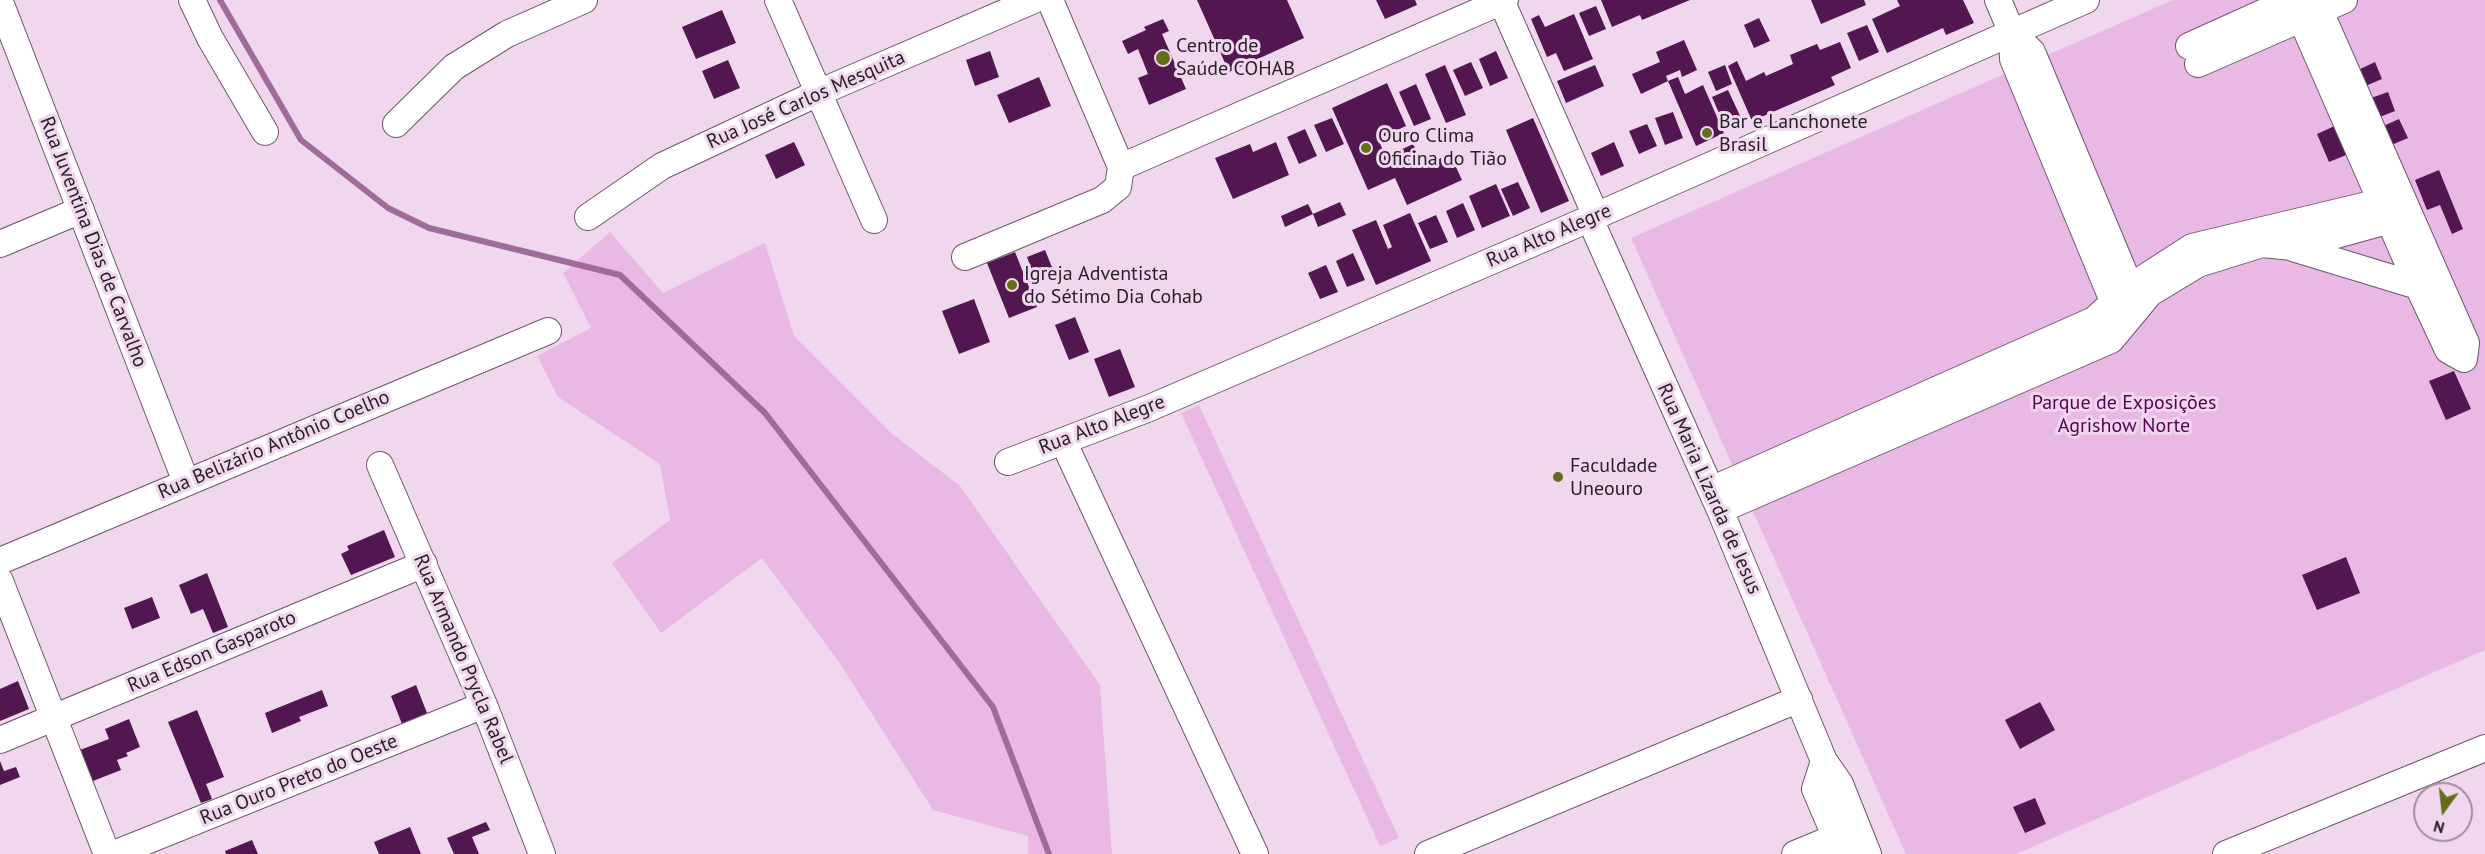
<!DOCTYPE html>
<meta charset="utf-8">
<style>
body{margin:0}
#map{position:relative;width:2485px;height:854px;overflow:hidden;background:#f0d7ed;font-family:"PT Sans",sans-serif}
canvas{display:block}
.north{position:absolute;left:2413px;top:782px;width:60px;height:60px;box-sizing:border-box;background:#f0d7ed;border:2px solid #a08d9d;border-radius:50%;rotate:195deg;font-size:16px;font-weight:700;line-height:24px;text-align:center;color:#271e26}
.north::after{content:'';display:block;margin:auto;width:21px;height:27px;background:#636f18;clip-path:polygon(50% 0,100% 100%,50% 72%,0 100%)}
</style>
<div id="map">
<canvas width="2485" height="854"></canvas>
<div class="north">N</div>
</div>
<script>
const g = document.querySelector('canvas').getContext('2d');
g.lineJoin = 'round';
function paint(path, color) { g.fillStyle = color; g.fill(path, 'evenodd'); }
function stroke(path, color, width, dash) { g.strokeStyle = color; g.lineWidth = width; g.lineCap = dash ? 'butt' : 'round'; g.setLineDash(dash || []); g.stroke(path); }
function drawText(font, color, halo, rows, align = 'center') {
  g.font = font + ' "PT Sans",sans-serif'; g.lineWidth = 6; g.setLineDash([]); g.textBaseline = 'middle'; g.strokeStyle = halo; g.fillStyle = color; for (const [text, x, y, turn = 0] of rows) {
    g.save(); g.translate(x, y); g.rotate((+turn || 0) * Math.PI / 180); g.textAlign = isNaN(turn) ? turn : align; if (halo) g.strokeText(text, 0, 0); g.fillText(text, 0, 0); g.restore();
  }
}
paint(new Path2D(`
 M2173,0H2485V650L2016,854H1906L1631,238Z
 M610,232L663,293L765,243L794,336L891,433L960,486L1100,685L1112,854H1028V836L933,810L839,662L762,558L661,633L612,563L670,520L660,464L558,397L537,356L591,328L563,273Z
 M1199,405L1399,838L1380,846L1181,413Z`), '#e9b8e4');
stroke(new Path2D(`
 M220,0L301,140L388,208L429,228L620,275L765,413L993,707L1049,854`), '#9f6c9a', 6);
paint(new Path2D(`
 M1197,0H1287L1304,38L1229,72Z
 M1376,0H1415L1417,5L1385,19Z
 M1601,0H1690L1642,20L1640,15L1612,27Z
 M1811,0H1864L1866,5L1821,24Z
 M1897,0H1963L1974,23L1946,35L1943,28L1887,53L1872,19L1900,6Z
 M1596,6L1606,29L1589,36L1579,13Z
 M722,10L736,43L696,59L682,27Z
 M1574,14L1593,59L1564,71L1556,53L1547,57L1531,19L1539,15L1545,27Z
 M1759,18L1770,41L1754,48L1744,25Z
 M1163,19L1169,31L1162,34L1186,89L1149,105L1138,78L1148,74L1138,49L1128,54L1122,41L1146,30L1144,27Z
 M1867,25L1879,52L1859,61L1847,33Z
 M1684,40L1697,70L1682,77L1680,70L1666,76L1668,81L1641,94L1632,74L1660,62L1656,52Z
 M1840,42L1851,68L1831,77L1835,85L1752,121L1728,66L1737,61L1746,81L1764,72L1766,76L1793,64L1790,55L1817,44L1820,50Z
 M990,51L999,77L975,86L966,60Z
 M1496,51L1508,78L1490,86L1479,59Z
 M728,60L740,88L714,99L702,71Z
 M1471,62L1483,88L1465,96L1453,70Z
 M2375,62L2382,79L2363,87L2356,71Z
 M1445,65L1466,115L1446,123L1425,74Z
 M1595,65L1604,86L1566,103L1557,81Z
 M1725,65L1732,84L1716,91L1708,72Z
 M1039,77L1051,106L1009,123L997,95Z
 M1678,77L1685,94L1703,85L1724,133L1696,146L1668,81Z
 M1387,83L1406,126L1378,139L1386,157L1413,144L1423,166L1450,154L1462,180L1407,205L1395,178L1368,190L1332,108Z
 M1416,84L1431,119L1414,126L1399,92Z
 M1728,90L1742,120L1725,127L1712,97Z
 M2388,92L2395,111L2377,118L2368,99Z
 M1673,112L1683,138L1665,145L1655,118Z
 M1332,118L1344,144L1326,152L1314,125Z
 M1533,118L1569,201L1541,213L1506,130Z
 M2399,119L2408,138L2389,146L2381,127Z
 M1647,124L1657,146L1639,154L1629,131Z
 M2339,124L2351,153L2329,162L2317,134Z
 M1305,129L1317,156L1299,164L1287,137Z
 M794,142L805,165L776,179L765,155Z
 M1276,142L1289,175L1233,199L1215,158L1250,144L1253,152Z
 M1614,142L1624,166L1601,176L1591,153Z
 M2439,170L2463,229L2452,234L2440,205L2427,210L2415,180Z
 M1518,182L1530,208L1513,216L1501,189Z
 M1496,184L1510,216L1482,228L1469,196Z
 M1340,202L1346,215L1318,227L1313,214Z
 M1463,203L1475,230L1457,238L1446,211Z
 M1308,204L1313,214L1285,227L1281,216Z
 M1410,213L1431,261L1376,285L1352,230L1376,220L1388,249L1392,247L1383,225Z
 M1436,215L1448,242L1430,249L1418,223Z
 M1045,250L1056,277L1037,284L1027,257Z
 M1015,252L1037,307L1009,318L987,263Z
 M1353,253L1365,280L1347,287L1336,261Z
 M1326,265L1338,292L1320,299L1308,273Z
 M974,299L990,342L959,354L942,311Z
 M1075,317L1089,352L1069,360L1055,325Z
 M1120,349L1135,387L1109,397L1094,359Z
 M2454,371L2471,409L2446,420L2429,381Z
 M384,530L395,557L351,575L341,554L349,550L347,546Z
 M2346,557L2360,593L2317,610L2302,575Z
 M207,573L228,627L213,633L203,609L191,614L179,585Z
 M152,597L160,618L132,629L124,608Z
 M18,681L29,709L0,721V689Z
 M416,685L427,713L402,724L391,696Z
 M322,690L328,706L299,717L301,721L272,733L265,713Z
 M2040,702L2055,730L2020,749L2005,720Z
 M197,710L224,777L206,784L212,799L201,803L168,722Z
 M129,719L140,747L126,753L128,756L117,760L121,770L93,781L80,750L109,739L105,729Z
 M0,761L4,771L16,767L20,777L0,785Z
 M2035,798L2046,824L2025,833L2013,807Z
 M486,822L490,830L472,837L479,854H454L447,838Z
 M410,827L421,854H379L374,842Z
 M252,840L258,854H226L225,851Z`), '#521750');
const minor = new Path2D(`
 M192,0L210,38L265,132
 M778,0L874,220
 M1050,0L1121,167
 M1501,0L1596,216
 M1998,0L2012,33L2032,52L2130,287L2140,298
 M2293,0L2418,286L2448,350L2464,359L2466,343L2315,0
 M0,2L186,482
 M2012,33L2013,59L2113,301L2125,309
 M2189,46L2291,0
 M2198,64L2344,0
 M396,124L454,67L507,34L584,0
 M1121,167L1505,0
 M588,217L662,166L818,93L1034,0
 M1590,219L1720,510L1824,761L1840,784L1868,854
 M0,244L81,210
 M2293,248L2418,286
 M965,257L1102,200L1118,187L1121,167
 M1063,441L1255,854
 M1008,462L1147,409L1566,229L2086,0
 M380,465L484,705L542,854
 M1711,490L2094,320L2130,287L2192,247L2380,202L2395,196
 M1720,510L2111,340L2150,293L2198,264L2262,244L2293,247L2405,216
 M0,561L548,331
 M0,581L107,854
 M0,740L424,564
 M1824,761L1815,789L1843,854
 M114,854L484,705
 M1428,854L1799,699
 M1795,854L1836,837
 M2226,854L2485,748`);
stroke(minor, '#6d586b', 28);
stroke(minor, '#fff', 26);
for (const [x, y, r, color] of [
 [1163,58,8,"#636f18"],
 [1707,133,6,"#636f18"],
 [1366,148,6,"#636f18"],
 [1012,285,6,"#636f18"],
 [1558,477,6,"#636f18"]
]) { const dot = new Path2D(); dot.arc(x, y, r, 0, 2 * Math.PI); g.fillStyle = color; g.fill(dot); stroke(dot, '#f0d7ed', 2); }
drawText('20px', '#271e26', '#f0d7ed', [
 ["Centro de",1176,46],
 ["Saúde COHAB",1176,69],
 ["Bar e Lanchonete",1719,122],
 ["Brasil",1719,145],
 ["Ouro Clima",1378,136],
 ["Oficina do Tião",1378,159],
 ["Igreja Adventista",1024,274],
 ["do Sétimo Dia Cohab",1024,297],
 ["Faculdade",1570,466],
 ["Uneouro",1570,489]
], 'left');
drawText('20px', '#271e26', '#f0d7ed', [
 ["Rua José Carlos Mesquita",806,100,-24],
 ["Rua Alto Alegre",1549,236,-23],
 ["Rua Juventina Dias de Carvalho",93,242,69],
 ["Rua Alto Alegre",1102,425,-21],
 ["Rua Belizário Antônio Coelho",274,445,-23],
 ["Rua Maria Lizarda de Jesus",1709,489,66],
 ["Rua Edson Gasparoto",212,652,-23],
 ["Rua Armando Prycla Rabel",463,659,67],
 ["Rua Ouro Preto do Oeste",299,780,-22]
]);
drawText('20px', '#550053', '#f0d7ed', [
 ["Parque de Exposições",2124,403],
 ["Agrishow Norte",2124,426]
]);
</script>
